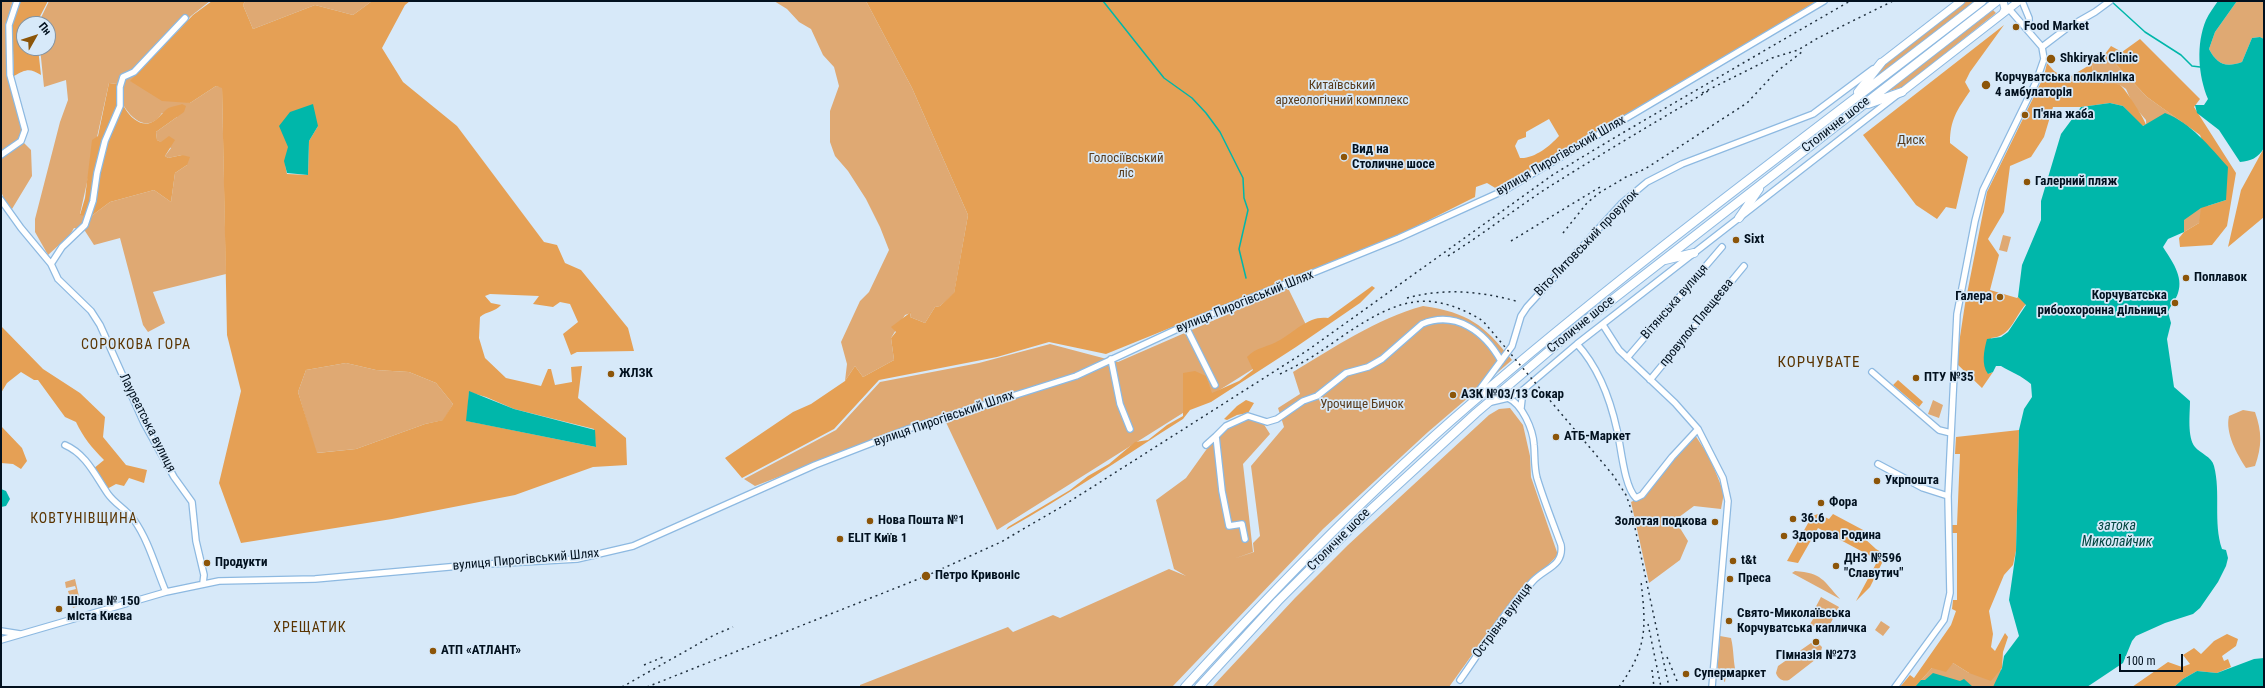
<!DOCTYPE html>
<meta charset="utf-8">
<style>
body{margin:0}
#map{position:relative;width:2265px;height:688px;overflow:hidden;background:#d7e9f9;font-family:"Roboto Condensed",sans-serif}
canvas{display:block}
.frame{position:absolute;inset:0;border:2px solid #02111f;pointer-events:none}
.north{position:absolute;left:16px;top:16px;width:40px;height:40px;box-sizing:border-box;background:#d7e9f9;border:1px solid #8293a2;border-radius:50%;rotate:51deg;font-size:11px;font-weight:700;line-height:16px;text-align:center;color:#02111f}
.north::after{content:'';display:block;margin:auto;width:14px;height:18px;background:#8c5509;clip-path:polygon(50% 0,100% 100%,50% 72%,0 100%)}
.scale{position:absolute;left:2119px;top:654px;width:64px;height:18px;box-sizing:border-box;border:2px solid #02111f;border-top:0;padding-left:5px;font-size:12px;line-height:14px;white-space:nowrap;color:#02111f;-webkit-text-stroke:3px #d7e9f9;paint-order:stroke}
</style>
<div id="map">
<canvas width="2265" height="688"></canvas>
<div class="frame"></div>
<div class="north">Пн</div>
<div class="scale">100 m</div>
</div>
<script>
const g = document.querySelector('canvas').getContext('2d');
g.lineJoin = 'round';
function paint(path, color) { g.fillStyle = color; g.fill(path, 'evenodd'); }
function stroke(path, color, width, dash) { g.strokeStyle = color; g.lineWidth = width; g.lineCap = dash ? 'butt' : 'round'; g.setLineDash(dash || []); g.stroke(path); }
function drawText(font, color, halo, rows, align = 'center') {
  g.font = font + ' "Roboto Condensed",sans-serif'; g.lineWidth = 3.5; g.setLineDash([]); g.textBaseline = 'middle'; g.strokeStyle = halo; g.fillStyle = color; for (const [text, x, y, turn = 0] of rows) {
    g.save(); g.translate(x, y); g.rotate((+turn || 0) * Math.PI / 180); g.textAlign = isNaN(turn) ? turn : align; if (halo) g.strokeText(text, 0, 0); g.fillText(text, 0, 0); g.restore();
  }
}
paint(new Path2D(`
 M1,1H13L6,24L7,67L23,126L20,139L1,151Z
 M49,1H210L191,16L131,81L190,103L216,86L222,87L226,274L153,292L165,323L148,332L143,325L120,238L94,245L85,231L74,228L70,235L48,255L35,232V219L60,122L68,100L66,80L44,87L40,48H48V24H38ZM109,83L117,84C117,105 144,141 162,113L177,117L156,132L157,140L171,148L165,156L168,158L182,155L187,165L175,173L171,202L154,190L110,202L90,217L80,214Z
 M245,1H372L353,15L315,5L253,29L243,5Z
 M774,1H866L912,88L968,215L954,294L940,306L935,307L925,323L910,317L911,313L905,315L891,338L894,360L863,377L855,366L845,381L847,364L841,342L860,301L869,292L889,250L880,227L866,199L848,171L835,156L830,142V111L839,86L834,67L823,55L811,29L799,22L787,9Z
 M1967,1H1975L1875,78L1884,64Z
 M2237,1H2264V39L2260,37L2252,38L2242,62C2225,68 2217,64 2209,49L2215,32Z
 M1993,10L1996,13L1903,87L1886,92Z
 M2110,58L2147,97L2189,127L2147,142L2146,120L2133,105L2126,89L2120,85L2104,84L2097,71L2092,70L2093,64Z
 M23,142L31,150L32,176L12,209L7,207L1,191V159Z
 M2228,167L2199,223L2184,232L2180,227L2181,210Z
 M2003,235L2011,237L2007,252L1999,250Z
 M1288,288L1310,333L997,530L943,416L907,428L755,486L744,479L836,430L880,382L979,363L1050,344L1118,362Z
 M1423,306C1469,313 1483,324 1512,360L1428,432L1323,529L1172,687H860V685L1008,627L1013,632L1053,615L1060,618L1169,569L1186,576L1174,569L1156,500L1186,478L1221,429L1250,417L1263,423L1270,434L1243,464L1253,552L1236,558L1254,552L1253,543L1260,536L1251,466L1284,427L1278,408L1300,394L1293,372C1335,347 1376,319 1423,306Z
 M346,363L376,370L409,372L436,383L453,404L444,420L425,424L356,449L316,453L298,392L306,370Z
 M1933,400L1943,405L1939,418L1928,414Z
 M1510,408L1523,425L1530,456L1531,477L1558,555L1507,606L1449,687H1212L1295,598L1348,545L1489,415L1499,409Z
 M2243,410L2255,412C2262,432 2262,446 2255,466L2246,468C2237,454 2225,433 2229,416Z
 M1695,435L1710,458L1724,493L1721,509L1694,506L1675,520L1688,541L1680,560L1649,583L1631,502L1640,498Z
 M1795,571C1822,573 1823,580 1840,599L1792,573Z
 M75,579L81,605L73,608L68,591L76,589L75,586L66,588L65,582Z
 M1821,597L1839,607L1826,632L1810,624L1815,616L1812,614Z
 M1881,621L1890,627L1883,636L1875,630Z
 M1720,636L1731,638C1734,650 1733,662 1736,673L1726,675L1725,682L1717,675Z
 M1817,642L1822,647L1820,656L1789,680C1783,682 1778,679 1776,673L1778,666L1811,643Z
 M1953,663L1969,673L2000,669L2016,687H1915L1932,668Z`), '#dfa973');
paint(new Path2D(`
 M20,1H48L36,24H24V48H38L41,75C30,68 26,69 14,76L12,25Z
 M212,1H245L243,5L253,29L315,5L353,15L372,1H410L405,5L382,48L403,82L457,126L544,242L557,245L565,263L581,270L628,328L634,351L577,352L571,355L563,334L578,322L570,304L560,302L553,307L533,304L539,296L490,294L485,296L491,303L501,305C495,312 487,311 480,317L479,338L485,358L506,378L541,386L548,369H551L555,385L572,382L571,367L582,366L578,398L626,438L627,465L593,467L515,495L392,519L241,543L219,483L241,391L227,335L222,88L216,86L190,103L162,101L130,81L193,15ZM318,126L309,141L308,175L287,174C280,146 298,140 318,126ZM346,363L376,370L409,372L436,383L453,404L443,420L425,424L356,449L317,453L298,392L306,370ZM469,392L486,397L514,409L594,429L596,447L467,421Z
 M866,1H1817L1514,183L1497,189L1487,183L1476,187L1475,197L1399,235L1106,354L1049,342L997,357L879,380L834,429L742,478L725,458L793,412L811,404L845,381L855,366L863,377L894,360L891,338L896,332L891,327L911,312L910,317L925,323L935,307L940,306L954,293L968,215L912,88ZM1549,119L1559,136C1550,146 1534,159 1520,158L1515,146L1518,140L1526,137V132Z
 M2004,25L1970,72L1965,82L1970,91C1957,110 1950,120 1950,143L1968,157L1956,209L1946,207L1937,219L1916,205L1863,135Z
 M2140,39L2200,99L2194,107L2236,173L2227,226L2212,245L2180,247L2179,238L2184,232L2199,223L2201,208L2226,200L2200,135L2147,97L2110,58L2093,64L2092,70L2097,71L2104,84C2108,84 2116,83 2120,85C2124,87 2146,121 2146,125L2142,126L2123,106L2110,103L2081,107H2053L2044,137L2031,157L2010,166L2004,212L1988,239L1999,255L1990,290L2017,298L2018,297L2026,304C2014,317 2011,337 1991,338L1988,374L1993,372L1982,388L1956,363L1965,304L1987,192L2044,76L2047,63L2054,71L2066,79L2088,66L2099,52L2105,54L2111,46L2122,52Z
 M109,83L117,84C117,99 132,128 150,123C158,120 161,114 167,109C171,106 177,106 182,104L186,106L184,112L156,132L157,140L161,142L169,136L175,140L165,156L168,158L182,155L190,157L187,165L175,173L171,202L154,190L110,202L90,217L80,215L85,198L92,140L98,136Z
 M2264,148V217L2228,247L2241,190Z
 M1372,286L1375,288L1360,303L1296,347L1211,402L1190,410L1183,419C1124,456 1067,496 1006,530L1008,527L1070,490L1088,476L1109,464L1135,442L1148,440L1167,425L1183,416V373L1195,371L1206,376L1212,393L1239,381L1253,370L1247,357C1256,347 1269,347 1280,340C1295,331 1310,315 1328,318Z
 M1,326L43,369L80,393L105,417L103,437L126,465L147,470L144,483L129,478L124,486L116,484L107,489L93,469L104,460C92,448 83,437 76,422L65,417L38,380H34L21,372L7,383L1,393Z
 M1898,380L1923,402L1919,407L1893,385Z
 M1246,400L1254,403L1248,413L1237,415L1227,420L1224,419L1237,406Z
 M1,426L22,448L27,461L21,469L13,464L1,463Z
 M2019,430L2016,551L2013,565L2004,575L1989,611L1993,634L1991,647L1995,651L2005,633L2008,637L2003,652L2002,668L1991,681L1969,673L1953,663L1946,672L1932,668L1915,687H1900L1910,675L1914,678L1951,625L1956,611L1952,609L1953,600H1957V533H1952V525H1957L1960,454H1955L1956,437Z
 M1818,514L1829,519L1833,514L1865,531L1864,538L1876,549L1886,555L1870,587L1856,601L1878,560L1818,528L1798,563L1787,561L1812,516Z
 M2227,634L2238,639L2236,646L2222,656L2224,661L2228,659L2231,667L2217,673L2197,671L2183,679L2174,687H2132L2168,662L2182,667L2190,664L2183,655L2194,648L2201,654L2214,641Z`), '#e5a055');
paint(new Path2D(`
 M2218,1H2237L2215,32L2209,49C2217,64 2225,68 2242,62L2252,38L2260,37L2264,39V148C2258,158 2251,161 2240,162L2219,130L2197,113L2195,105H2204L2208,99C2198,75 2196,44 2206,20C2209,13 2214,7 2218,1Z
 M2110,103L2123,106L2143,126L2165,113C2191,123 2209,146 2228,167L2226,200L2201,208L2184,220V232L2168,239L2163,247C2171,260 2184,276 2178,293C2176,300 2170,306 2168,312L2171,323L2167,339L2174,387L2190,401C2190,414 2187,437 2195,447C2200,453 2212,457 2214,466C2221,493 2213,522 2222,549L2226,550L2228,558L2226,566L2218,582L2200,608L2193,614L2165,623L2136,636L2132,641L2123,663L2087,687H1993L2002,668L2004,656L2019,636L2009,600L2016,551L2019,430L2024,409L2032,397L2031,384C2022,376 2011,372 2001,366H1996L1993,372L1988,374C1981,365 1984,350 1987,339L2001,337L2008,332L2026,305L2018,297L2022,265L2041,220V201L2061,134L2081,107Z
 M313,104L318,126L309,141L308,175L287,173L284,161L288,147L279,126L290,112Z
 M469,391L514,409L595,430L596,447L466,421Z
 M1,489L6,491L10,499L6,506L1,507Z
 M2264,658V687H2174L2183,679L2197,671L2217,673L2254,659Z
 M1933,673L1960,681L1964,679L1973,687H1915L1921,680H1925Z`), '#00b7aa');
stroke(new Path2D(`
 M1103,1L1164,78L1192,98L1206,113L1220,132L1243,178L1244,198L1248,210L1239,249L1246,278
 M2111,1L2145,32L2181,55L2192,66L2200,67`), '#00b7aa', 1.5);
const minor = new Path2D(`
 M2022,1L2029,18V31
 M2042,47L2067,28L2095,12L2110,1
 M1,155L21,141L25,130L10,75L9,25L17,1
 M1,200L21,228L51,264L58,279L91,311L100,325L144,423L174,477L192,502L196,541L204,575L203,583
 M51,264L62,247L85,225L93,201L97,173L105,141L120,106V87L123,77L134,72L185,18
 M1185,325L1215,385
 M1603,325L1619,350L1675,403L1698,429L1723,478L1728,501L1712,687
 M1577,344C1599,368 1610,398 1617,430C1621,446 1624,487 1636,498L1642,495L1672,457L1698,429
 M1627,358L1722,247
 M1111,359L1120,404L1130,429
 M1872,372L1939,430L1951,433
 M1650,380L1744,266
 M1472,400L1512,346L1521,316L1527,307L1622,203L1647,182L1682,164L1813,114L1873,69
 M1491,402L1508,398L1523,390L1577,344L1897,95
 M1521,408L1523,390
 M65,445C86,454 95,475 108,494C115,504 126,509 134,520C149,541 156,569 166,592
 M1206,445L1216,436
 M1878,464L1923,488L1948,496
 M1245,539L1242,524L1229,526L1222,491L1216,436L1226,426L1248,416L1267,422L1277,419L1303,401L1317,396L1346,373L1368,367L1382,359L1422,324C1456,310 1485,332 1501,361
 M1,631L20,634
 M1,640L166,592L219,581L315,579L471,565L577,559L633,546L815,465L908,429L1076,376L1199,319L1399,238L1505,190L1824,1
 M1460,680C1484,646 1505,611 1533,581C1545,568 1564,566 1561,545C1553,523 1544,501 1537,478C1534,467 1535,456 1534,445C1533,429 1522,404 1508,398
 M1895,687L1944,620L1950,593L1948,496L1957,314L1975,221L1983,190L2036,82L2044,59L2042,47L2009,9`);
const major = new Path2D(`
 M2003,1L2005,9L2003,13
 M1881,63L1961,1
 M1902,92L2019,1`);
const highway = new Path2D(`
 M1858,92L1881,63
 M1868,104L1902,92
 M1739,218L1759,189
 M1665,260L1694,253
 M1185,687C1274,589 1366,494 1467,407C1632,264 1809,135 1982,1
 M1199,687L1278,601L1354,525L1476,413L1576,328L1997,1`);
stroke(minor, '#8db9e1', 8);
stroke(major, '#8db9e1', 9);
stroke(highway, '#8db9e1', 10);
stroke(minor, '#fff', 5.5);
stroke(major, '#fff', 7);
stroke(highway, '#fff', 8);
stroke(new Path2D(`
 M1702,93L1772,58L1798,50L1818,38L1893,1
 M1563,233L1587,203L1599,193L1626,177L1645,169L1747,103L1775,73L1803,51
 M1511,241L1600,187
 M1448,256C1480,236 1510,213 1541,192C1596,157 1652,124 1708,91
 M1407,298C1444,288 1479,291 1516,301
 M1280,374C1292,368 1304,362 1315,355C1344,336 1379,307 1414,302C1438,298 1464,309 1483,321L1613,475L1626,495L1631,509L1669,687
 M1648,624L1661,687
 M1667,657L1677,681
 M644,665L663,657
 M1652,670L1654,687
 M622,687L714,635L733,627
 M647,687L926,576L1001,542L1061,507L1308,350L1554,174L1619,135L1850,1
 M1619,687C1648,647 1646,627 1641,581`), '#21313f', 1.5, [2, 4]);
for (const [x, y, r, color] of [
 [2016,27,4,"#8c5509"],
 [2051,59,5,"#8c5509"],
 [1986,85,5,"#8c5509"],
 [2025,115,4,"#8c5509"],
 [1344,157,4,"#8c5509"],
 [2027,182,4,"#8c5509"],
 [1736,240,4,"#8c5509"],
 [2186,278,4,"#8c5509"],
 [2000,297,4,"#8c5509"],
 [2175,303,4,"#8c5509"],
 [611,374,4,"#8c5509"],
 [1916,378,4,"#8c5509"],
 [1453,395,4,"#8c5509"],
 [1556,437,4,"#8c5509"],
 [1877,481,4,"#8c5509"],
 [1821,503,4,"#8c5509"],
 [1793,519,4,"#8c5509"],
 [870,521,4,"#8c5509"],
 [1715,522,4,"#8c5509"],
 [1784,536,4,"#8c5509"],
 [840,539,4,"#8c5509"],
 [1733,561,4,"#8c5509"],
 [207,563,4,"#8c5509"],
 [1836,566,4,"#8c5509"],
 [926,576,5,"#8c5509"],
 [1730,579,4,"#8c5509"],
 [59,609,4,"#8c5509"],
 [1729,621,4,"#8c5509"],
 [1816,642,4,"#8c5509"],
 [433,651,4,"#8c5509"],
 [1686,674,4,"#8c5509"]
]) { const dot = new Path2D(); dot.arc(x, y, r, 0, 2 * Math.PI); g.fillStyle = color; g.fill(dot); stroke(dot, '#d7e9f9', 1.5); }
drawText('bold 13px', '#02111f', '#d7e9f9', [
 ["Food Market",2024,27],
 ["Shkiryak Clinic",2060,59],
 ["Корчуватська поліклініка",1995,78],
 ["4 амбулаторія",1995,93],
 ["П'яна жаба",2033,115],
 ["Вид на",1352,150],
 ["Столичне шосе",1352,165],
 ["Галерний пляж",2035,182],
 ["Sixt",1744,240],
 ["Поплавок",2194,278],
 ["Корчуватська",2167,296,"right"],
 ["рибоохоронна дільниця",2167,311,"right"],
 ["Галера",1992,297,"right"],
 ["ЖЛЗК",619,374],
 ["ПТУ №35",1924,378],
 ["АЗК №03/13 Сокар",1461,395],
 ["АТБ-Маркет",1564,437],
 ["Укрпошта",1885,481],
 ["Фора",1829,503],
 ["36.6",1801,519],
 ["Нова Пошта №1",878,521],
 ["Золотая подкова",1707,522,"right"],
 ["Здорова Родина",1792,536],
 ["ELIT Київ 1",848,539],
 ["ДНЗ №596",1844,559],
 ["\"Славутич\"",1844,574],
 ["t&t",1741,561],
 ["Продукти",215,563],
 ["Петро Кривоніс",935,576],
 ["Преса",1738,579],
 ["Школа № 150",67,602],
 ["міста Києва",67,617],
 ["Свято-Миколаївська",1737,614],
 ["Корчуватська капличка",1737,629],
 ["АТП «АТЛАНТ»",441,651],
 ["Гімназія №273",1816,656,"center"],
 ["Супермаркет",1694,674]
], 'left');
drawText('13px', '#583b1c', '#d7e9f9', [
 ["Китаївський",1342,86],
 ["археологічний комплекс",1342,101],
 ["Диск",1911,141],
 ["Голосіївський",1126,159],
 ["ліс",1126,174],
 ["Урочище Бичок",1362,405]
]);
drawText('13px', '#02111f', '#d7e9f9', [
 ["Столичне шосе",1836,125,-38],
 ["вулиця Пирогівський Шлях",1561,156,-30],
 ["Віто-Литовський провулок",1587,243,-46],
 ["вулиця Пирогівський Шлях",1245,302,-22],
 ["Вітянська вулиця",1675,302,-49],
 ["провулок Плещеєва",1697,323,-51],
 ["Столичне шосе",1581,325,-39],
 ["вулиця Пирогівський Шлях",944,419,-19],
 ["Лауреатська вулиця",147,423,63],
 ["Столичне шосе",1339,540,-45],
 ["вулиця Пирогівський Шлях",526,560,-5],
 ["Острівна вулиця",1503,621,-53]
]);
g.letterSpacing = '1px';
drawText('14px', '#5a3401', '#d7e9f9', [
 ["СОРОКОВА ГОРА",136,345],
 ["КОВТУНІВЩИНА",84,519],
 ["ХРЕЩАТИК",310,628]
]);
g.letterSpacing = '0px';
drawText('italic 14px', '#034641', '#d7e9f9', [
 ["затока",2117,526],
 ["Миколайчик",2117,542]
]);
g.letterSpacing = '1px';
drawText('15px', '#5a3401', '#d7e9f9', [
 ["КОРЧУВАТЕ",1819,363]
]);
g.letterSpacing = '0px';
</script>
